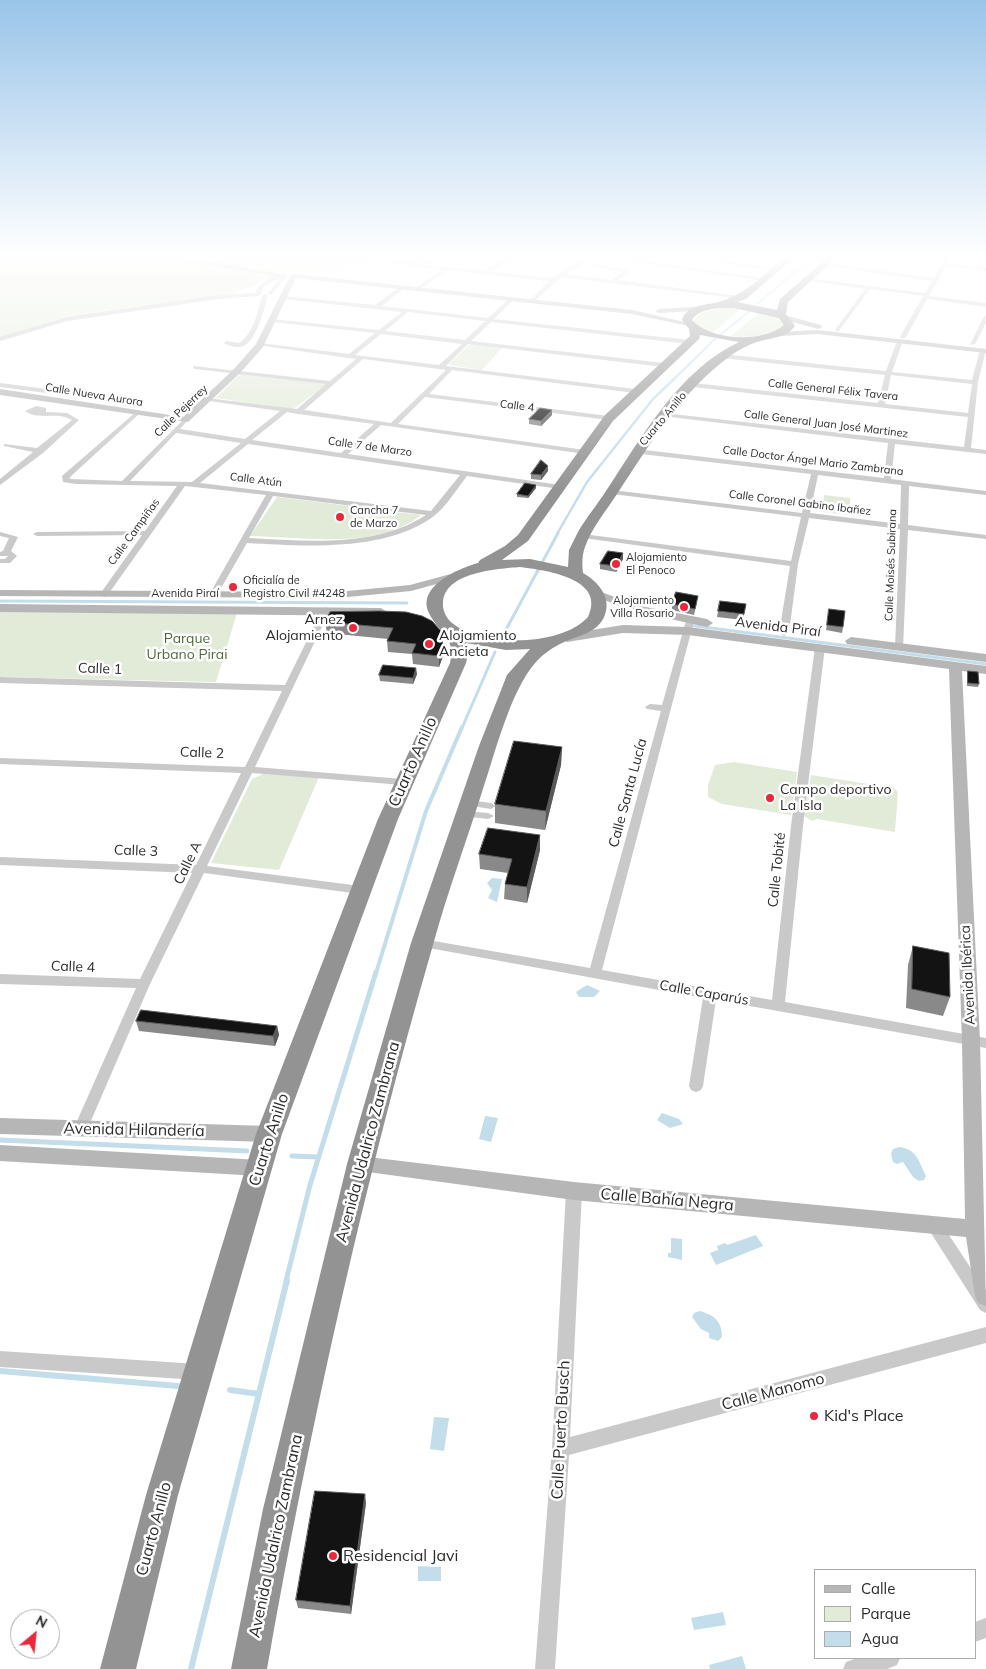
<!DOCTYPE html>
<meta charset="utf-8">
<style>
body{margin:0}
#map{position:relative;width:986px;height:1669px;overflow:hidden;background:#fff;font-family:Mulish,sans-serif}
canvas{display:block}
.legend{position:absolute;left:814px;top:1569px;width:162px;height:90px;box-sizing:border-box;background:#fff;border:1px solid #ababab;margin:0;padding:6px 9px;list-style:none;font-size:15px;color:#2c2c2c}
.legend li{display:flex;align-items:center;gap:10px;height:25px}
.legend b{width:25px;border:1px solid #ababab}
.north{position:absolute;left:10px;top:1609px;width:50px;height:50px;box-sizing:border-box;background:#fff;border:1px solid #ababab;border-radius:50%;rotate:28deg;font-size:14px;font-weight:700;line-height:20px;text-align:center;color:#2c2c2c}
.north::after{content:'';display:block;margin:auto;width:18px;height:22px;background:#ea273b;clip-path:polygon(50% 0,100% 100%,50% 72%,0 100%)}
</style>
<div id="map">
<canvas width="986" height="1669"></canvas>
<ul class="legend">
<li><b style="height:6px;background:#b6b6b6"></b>Calle</li>
<li><b style="height:14px;background:#e2ead8"></b>Parque</li>
<li><b style="height:14px;background:#c3ddeb"></b>Agua</li>
</ul>
<div class="north">N</div>
</div>
<script>
const g = document.querySelector('canvas').getContext('2d');
g.lineJoin = 'round';
function paint(path, color) { g.fillStyle = color; g.fill(path, 'evenodd'); }
function stroke(path, color, width, dash) { g.strokeStyle = color; g.lineWidth = width; g.lineCap = dash ? 'butt' : 'round'; g.setLineDash(dash || []); g.stroke(path); }
function drawText(font, color, halo, rows, align = 'center') {
  g.font = font + ' Mulish,sans-serif'; g.lineWidth = 5; g.setLineDash([]); g.textBaseline = 'middle'; g.strokeStyle = halo; g.fillStyle = color; for (const [text, x, y, turn = 0] of rows) {
    g.save(); g.translate(x, y); g.rotate((+turn || 0) * Math.PI / 180); g.textAlign = isNaN(turn) ? turn : align; if (halo) g.strokeText(text, 0, 0); g.fillText(text, 0, 0); g.restore();
  }
}
paint(new Path2D(`
 M0,257H174L194,259L199,257H431L418,263L385,261L305,272L289,271L234,293L67,316L0,338Z
 M725,308H742L712,333L705,331L693,321L702,312Z
 M761,311L782,319L785,326C768,336 750,338 731,336Z
 M470,344H474L503,347L482,370L450,365L449,364Z
 M241,373L326,384V385L293,409L216,398Z
 M824,495L850,498V515L823,512Z
 M277,497L421,515C378,550 302,537 250,536Z
 M0,611L237,613L216,682L0,677Z
 M734,762L797,772L791,815L722,804L708,797V785L715,765Z
 M263,774L319,777L279,870L211,863L252,779Z
 M811,775L894,788L898,792L895,832L817,819L812,821L804,816Z`), '#e2ead8');
paint(new Path2D(`
 M492,878L502,879L497,902L488,898L492,890L487,883Z
 M587,985L600,991L594,997H579L576,992Z
 M662,1113L679,1119L683,1124L670,1128L657,1120Z
 M485,1116L498,1118L491,1142L479,1139Z
 M899,1147C917,1149 919,1162 926,1176L924,1180L919,1181L913,1177L903,1162L897,1164L893,1162L891,1154L893,1149Z
 M756,1235L763,1246L716,1265L710,1253L718,1250L717,1246L725,1243L727,1245Z
 M671,1238L682,1239V1260L668,1257V1253H671Z
 M700,1311C715,1315 722,1322 722,1337L718,1341L709,1338V1333L701,1329L692,1317L694,1313Z
 M434,1417L449,1418L444,1451L430,1449Z
 M418,1566L441,1567V1581H418Z
 M723,1612L726,1625L694,1630L691,1618Z
 M742,1656L746,1669H710L709,1665Z`), '#c3ddeb');
stroke(new Path2D(`
 M757,304L813,257
 M721,334L751,310
 M673,380L715,339`), '#c3ddeb', 2);
stroke(new Path2D(`
 M557,534L587,482L653,399L674,379`), '#c3ddeb', 2.5);
stroke(new Path2D(`
 M0,601L407,603
 M688,625L986,664
 M501,639L558,533
 M462,728L495,652`), '#c3ddeb', 3);
stroke(new Path2D(`
 M376,973L426,811L462,727`), '#c3ddeb', 4);
stroke(new Path2D(`
 M0,1140L247,1151
 M292,1156L319,1157
 M286,1281L310,1185L376,972`), '#c3ddeb', 5);
stroke(new Path2D(`
 M0,1371L178,1386
 M230,1390L259,1394
 M191,1669L287,1280`), '#c3ddeb', 6);
paint(new Path2D(`
 M432,257H439L427,265L484,271L507,257H514L490,272L552,278L586,257H593L566,274L612,280L623,272L588,266L590,263L629,270V272L618,280L746,297L743,299L562,277L532,303L530,300L549,281L448,270L417,291L415,288L442,270L391,263L394,261L421,264Z
 M602,257H616L768,279L765,281Z
 M687,257H701L780,269L777,271Z
 M770,257L792,259L789,261Z
 M945,257H951L947,263L986,267V271L946,266L929,296L986,303V307L927,299L906,337L903,339L900,337L923,296L870,289L838,332L835,330L865,289L804,280L807,278L925,293L932,281L820,265L823,263L934,278Z
 M285,273L288,275L271,295L268,293L280,278L263,287L261,294L258,296L218,299L67,321L0,341V337L66,317L218,295L255,293C260,282 274,274 285,273Z
 M401,286L403,289L382,306L488,318L511,297L513,300L494,319L690,340L693,342L690,344L491,322L471,341L664,363L667,365L664,367L468,344L446,366L635,389L638,391L635,393L452,370L429,394L609,416L612,418L609,420L425,397L398,424L585,450L589,452L585,454L381,425L348,454L560,485L564,487L560,489L467,476C456,490 445,509 430,519C380,552 303,546 247,543L216,597H210L209,595L266,495L185,486L107,596L104,597L100,594L142,535L37,536L33,534L37,532L145,531L177,486L76,484L63,482L62,476L137,411L140,413L139,414L70,477V479L122,481L185,418L188,420L180,429L245,439L280,411L209,401L207,400V398L297,409L326,384L195,369L193,368V366L330,381L356,359L257,345L260,343L349,354L375,333L273,322L271,319L379,330L402,312L284,299L282,296L375,305ZM408,312L485,321L465,340L385,331ZM381,334L462,344L439,365L355,355ZM363,359L446,370L391,423L304,410ZM287,412L298,414L374,424L341,453L252,440ZM176,433L241,443L192,482L130,481ZM248,444L460,475L431,511L200,483ZM273,496L426,515C375,548 307,541 249,538Z
 M263,294L268,295C265,307 256,340 245,345C239,349 231,346 225,344L224,343L227,341L239,343C254,334 258,309 263,294Z
 M986,316V323L975,344L970,345L983,318Z
 M900,339L903,341L892,372L972,380L980,350L983,348L986,350L978,382L971,448L986,450V454L895,444L891,479L986,491V495L909,486L908,525L986,535V539L908,530L903,649L900,650L895,647L900,529L809,518L798,564L789,633L784,636L779,633L790,566L583,538L579,536L583,534L791,561L801,517L612,494L608,492L612,490L802,513L811,474L633,453V449H636L884,478L888,443L662,416L661,415L664,413L964,447L968,417L693,387L690,385L693,383L878,403L885,375L721,358L718,356L721,354L886,371L897,341ZM891,375L972,384L968,413L885,404ZM818,475L901,485L900,524L810,513Z
 M0,383L62,391L65,393L62,395L0,387Z
 M36,406L46,408V412L67,413L79,420L43,453L0,485V479L33,452L4,446V444L37,448L72,420C57,411 38,421 25,411Z
 M0,532L18,537L11,551L17,556L10,563H0V559H5L8,556H0V552L3,551L9,538L0,536Z
 M326,607L330,610L255,767L403,779L408,782L403,785L252,773L207,866L360,886L366,890L360,894L204,873L150,984L87,1130L85,1134L80,1136L75,1134L73,1130L136,988L0,984V974L140,979L192,873L0,865V857L196,865L241,773L0,764V758L245,767L282,691L0,683V677L285,685L322,610Z
 M690,618L694,621L602,970L772,1000L791,826L815,647L820,644L825,647L803,826L785,1002L986,1038V1048L716,1000L703,1086L701,1090L696,1092L691,1090L689,1086L703,998L418,946L416,943L418,940L422,939L590,968L661,711L647,709L645,707L650,704L662,705L686,621Z
 M469,800L491,803L496,806L491,809L465,805L464,803L465,801Z
 M465,811L488,813L494,816L488,819L461,816L459,814L461,812Z
 M574,1185L579,1186L582,1191L570,1437L986,1327V1343L569,1455L555,1669H535L552,1448L566,1191L569,1186Z
 M934,1218L939,1220L986,1291V1313L980,1310L929,1230L926,1225L929,1220Z
 M0,1351L198,1364L204,1366L207,1372L204,1378L198,1380L0,1367Z
 M986,1618V1638L975,1642V1622Z
 M857,1658H900L897,1665L887,1669H843L846,1662Z`), '#c9c9c9');
paint(new Path2D(`
 M154,257L209,261L279,274L276,276Z
 M294,274L632,310L693,324L689,326L632,314L296,278L263,347L240,373L188,422L0,395V389L183,417L234,369L256,344L290,276Z
 M707,306H710V310L659,313L655,311L659,309Z
 M784,315L821,325L822,327L818,329L781,319V315Z
 M817,330L986,349V353L817,334L781,336L777,334L781,332Z
 M458,572L462,573V577L411,591L337,598L0,596V590L337,592L410,585Z
 M596,590L636,605L707,619L713,623L707,627L629,610L592,595L590,593Z
 M0,604L381,608L387,612L381,616L0,612Z
 M623,625L688,627L986,666V674L962,671L980,1041L986,1306L978,1303L975,1296L966,1237L574,1200L353,1170L350,1164L353,1158L360,1156L574,1182L965,1219L962,1041L949,669L688,635L623,633L567,642L561,638L567,634Z
 M851,637L986,654V662L847,644L845,641Z
 M0,1118L269,1126L276,1128L279,1134L276,1140L269,1142L0,1134Z
 M0,1145L260,1160L267,1162L270,1168L267,1174L260,1176L0,1161Z`), '#b6b6b6');
paint(new Path2D(`
 M785,257H795L746,299L737,302L777,310L780,299L828,257H837L788,302L786,314L795,326C785,339 772,337 757,342C748,345 738,350 730,356C681,392 650,444 617,494C606,511 592,527 585,547C582,555 582,564 583,573C596,580 610,595 606,611C601,634 577,635 560,644C552,648 542,655 536,662C510,691 495,754 482,792C466,843 447,893 433,945C364,1183 310,1425 267,1669H231L263,1509L347,1164L411,943L479,746L507,675L530,649L506,650L466,643L469,650L466,663L398,819L282,1134L178,1495L136,1669H100L146,1495L256,1134L378,819L450,663C456,636 439,634 429,613C416,586 460,568 478,563L480,560L505,546L518,535L605,415L690,336L689,329L682,320C686,304 710,305 722,301C747,293 766,273 785,257ZM734,308L779,318L784,325C763,343 711,341 692,320C700,307 720,308 734,308ZM700,335L739,342C679,370 641,438 606,491C597,505 586,518 578,532L569,550L568,567L530,559L502,560L528,541L613,421L699,339ZM520,567C544,570 607,578 588,617C561,647 482,647 452,623C447,619 442,610 443,603C444,572 497,569 520,567Z`), '#939393');
paint(new Path2D(`
 M552,415L541,426L529,424V419Z
 M548,471L541,480L531,479V474Z
 M536,485V488L528,498L517,497V494Z
 M623,553V559L616,572L600,569V564Z
 M697,602L694,615L672,610V604Z
 M746,604L743,620L717,617L718,611Z
 M829,609L843,627L842,633L826,630Z
 M379,611L443,646V656L439,667L413,664L412,654L388,652L387,641L388,639L327,633L325,622Z
 M968,671L979,684L978,687L967,686V674Z
 M417,674L413,684L380,681L379,675Z
 M562,747L561,765L545,830L495,823V804Z
 M540,850L527,903L504,899L505,884L508,873L480,869L479,854Z
 M913,946L950,997L943,1016L906,1008L908,965Z
 M136,1021L277,1026L279,1035L275,1046L139,1031Z
 M366,1503L351,1614L298,1608L296,1600Z`), '#898989');
paint(new Path2D(`
 M552,410V415L541,426V421Z
 M548,466V471L541,480V475Z
 M536,485V488L528,498V496Z
 M623,553V559L616,572V566Z
 M443,646V656L439,667V656Z
 M416,668L417,674L413,684V678Z
 M562,747L561,765L545,830L546,811Z
 M540,835V850L527,903V887Z
 M277,1026L279,1035L275,1046L273,1036Z
 M365,1494L366,1503L351,1614L350,1606Z`), '#5a5a5a');
const building = new Path2D(`
 M540,408L552,410L541,421L529,419Z
 M541,460L548,466L541,475L531,474Z
 M525,483L536,485L528,496L517,494Z
 M608,551L623,553L616,566L600,564Z
 M676,592L698,596L695,609L672,604Z
 M720,601L746,604L744,614L718,611Z
 M829,609L845,611L843,627L827,625Z
 M379,611L406,612L422,616L432,621L441,631L443,646L439,656L412,653L416,644L387,641L393,628L325,622L330,612Z
 M383,665L416,668L413,678L379,675Z
 M968,671L978,672L979,684L968,683Z
 M514,741L562,747L546,811L495,804Z
 M488,828L540,835L527,887L505,884L512,859L479,854Z
 M913,946L949,953L950,997L912,989Z
 M141,1010L277,1026L273,1036L136,1021Z
 M315,1491L365,1494L350,1606L296,1600Z`);
paint(building, '#131313');
stroke(building, '#5a5a5a', 1);
const sky = g.createLinearGradient(0, 0, 0, 491);
sky.addColorStop(0, '#99c4e9');
sky.addColorStop(0.52, '#fff');
sky.addColorStop(1, '#ffffff00');
g.fillStyle = sky;
g.fillRect(0, 0, 986, 491);
for (const [x, y, r, color] of [
 [340,517,5,"#ea273b"],
 [616,564,5,"#ea273b"],
 [233,587,5,"#ea273b"],
 [684,607,5,"#ea273b"],
 [353,628,5,"#ea273b"],
 [429,644,5,"#ea273b"],
 [770,798,5,"#ea273b"],
 [814,1416,5,"#ea273b"],
 [333,1556,5,"#ea273b"]
]) { const dot = new Path2D(); dot.arc(x, y, r, 0, 2 * Math.PI); g.fillStyle = color; g.fill(dot); stroke(dot, '#fff', 2); }
drawText('11px', '#2c2c2c', '#fff', [
 ["Calle General Félix Tavera",833,390,6],
 ["Calle Nueva Aurora",94,395,9],
 ["Calle 4",517,406,7],
 ["Calle Pejerrey",181,411,-44],
 ["Cuarto Anillo",663,419,-50],
 ["Calle General Juan José Martinez",826,424,7],
 ["Calle 7 de Marzo",370,447,8],
 ["Calle Doctor Ángel Mario Zambrana",813,461,7],
 ["Calle Atún",256,480,7],
 ["Calle Coronel Gabino Ibañez",800,503,7],
 ["Calle Campiñas",134,532,-54],
 ["Calle Moisés Subirana",891,565,-88],
 ["Avenida Piraí",185,594]
]);
drawText('11px', '#2c2c2c', '#fff', [
 ["Cancha 7",350,511],
 ["de Marzo",350,524],
 ["Alojamiento",626,558],
 ["El Penoco",626,571],
 ["Oficialía de",243,581],
 ["Registro Civil #4248",243,594],
 ["Alojamiento",674,601,"right"],
 ["Villa Rosario",674,614,"right"]
], 'left');
drawText('14px', '#2c2c2c', '#fff', [
 ["Arnez",343,620,"right"],
 ["Alojamiento",343,636,"right"],
 ["Alojamiento",439,636],
 ["Ancieta",439,652],
 ["Campo deportivo",780,790],
 ["La Isla",780,806]
], 'left');
drawText('14px', '#2c2c2c', '#fff', [
 ["Avenida Piraí",778,627,7],
 ["Calle 1",100,669,2],
 ["Calle 2",202,753,2],
 ["Calle Santa Lucía",628,793,-75],
 ["Calle 3",136,851,2],
 ["Calle A",188,863,-64],
 ["Calle Tobité",777,870,-84],
 ["Calle 4",73,967,2],
 ["Avenida Ibérica",968,975,-93],
 ["Calle Caparús",704,993,10]
]);
drawText('14px', '#506838', '#fff', [
 ["Parque",187,639],
 ["Urbano Pirai",187,655]
]);
drawText('16px', '#2c2c2c', '#fff', [
 ["Cuarto Anillo",413,762,-66],
 ["Avenida Hilandería",134,1130,1],
 ["Cuarto Anillo",269,1140,-72],
 ["Avenida Udalrico Zambrana",368,1142,-75],
 ["Calle Bahía Negra",667,1200,5],
 ["Calle Manomo",773,1392,-15],
 ["Calle Puerto Busch",561,1430,-87],
 ["Cuarto Anillo",154,1529,-75],
 ["Avenida Udalrico Zambrana",276,1536,-78]
]);
drawText('16px', '#2c2c2c', '#fff', [
 ["Kid's Place",824,1416],
 ["Residencial Javi",343,1556]
], 'left');
</script>
